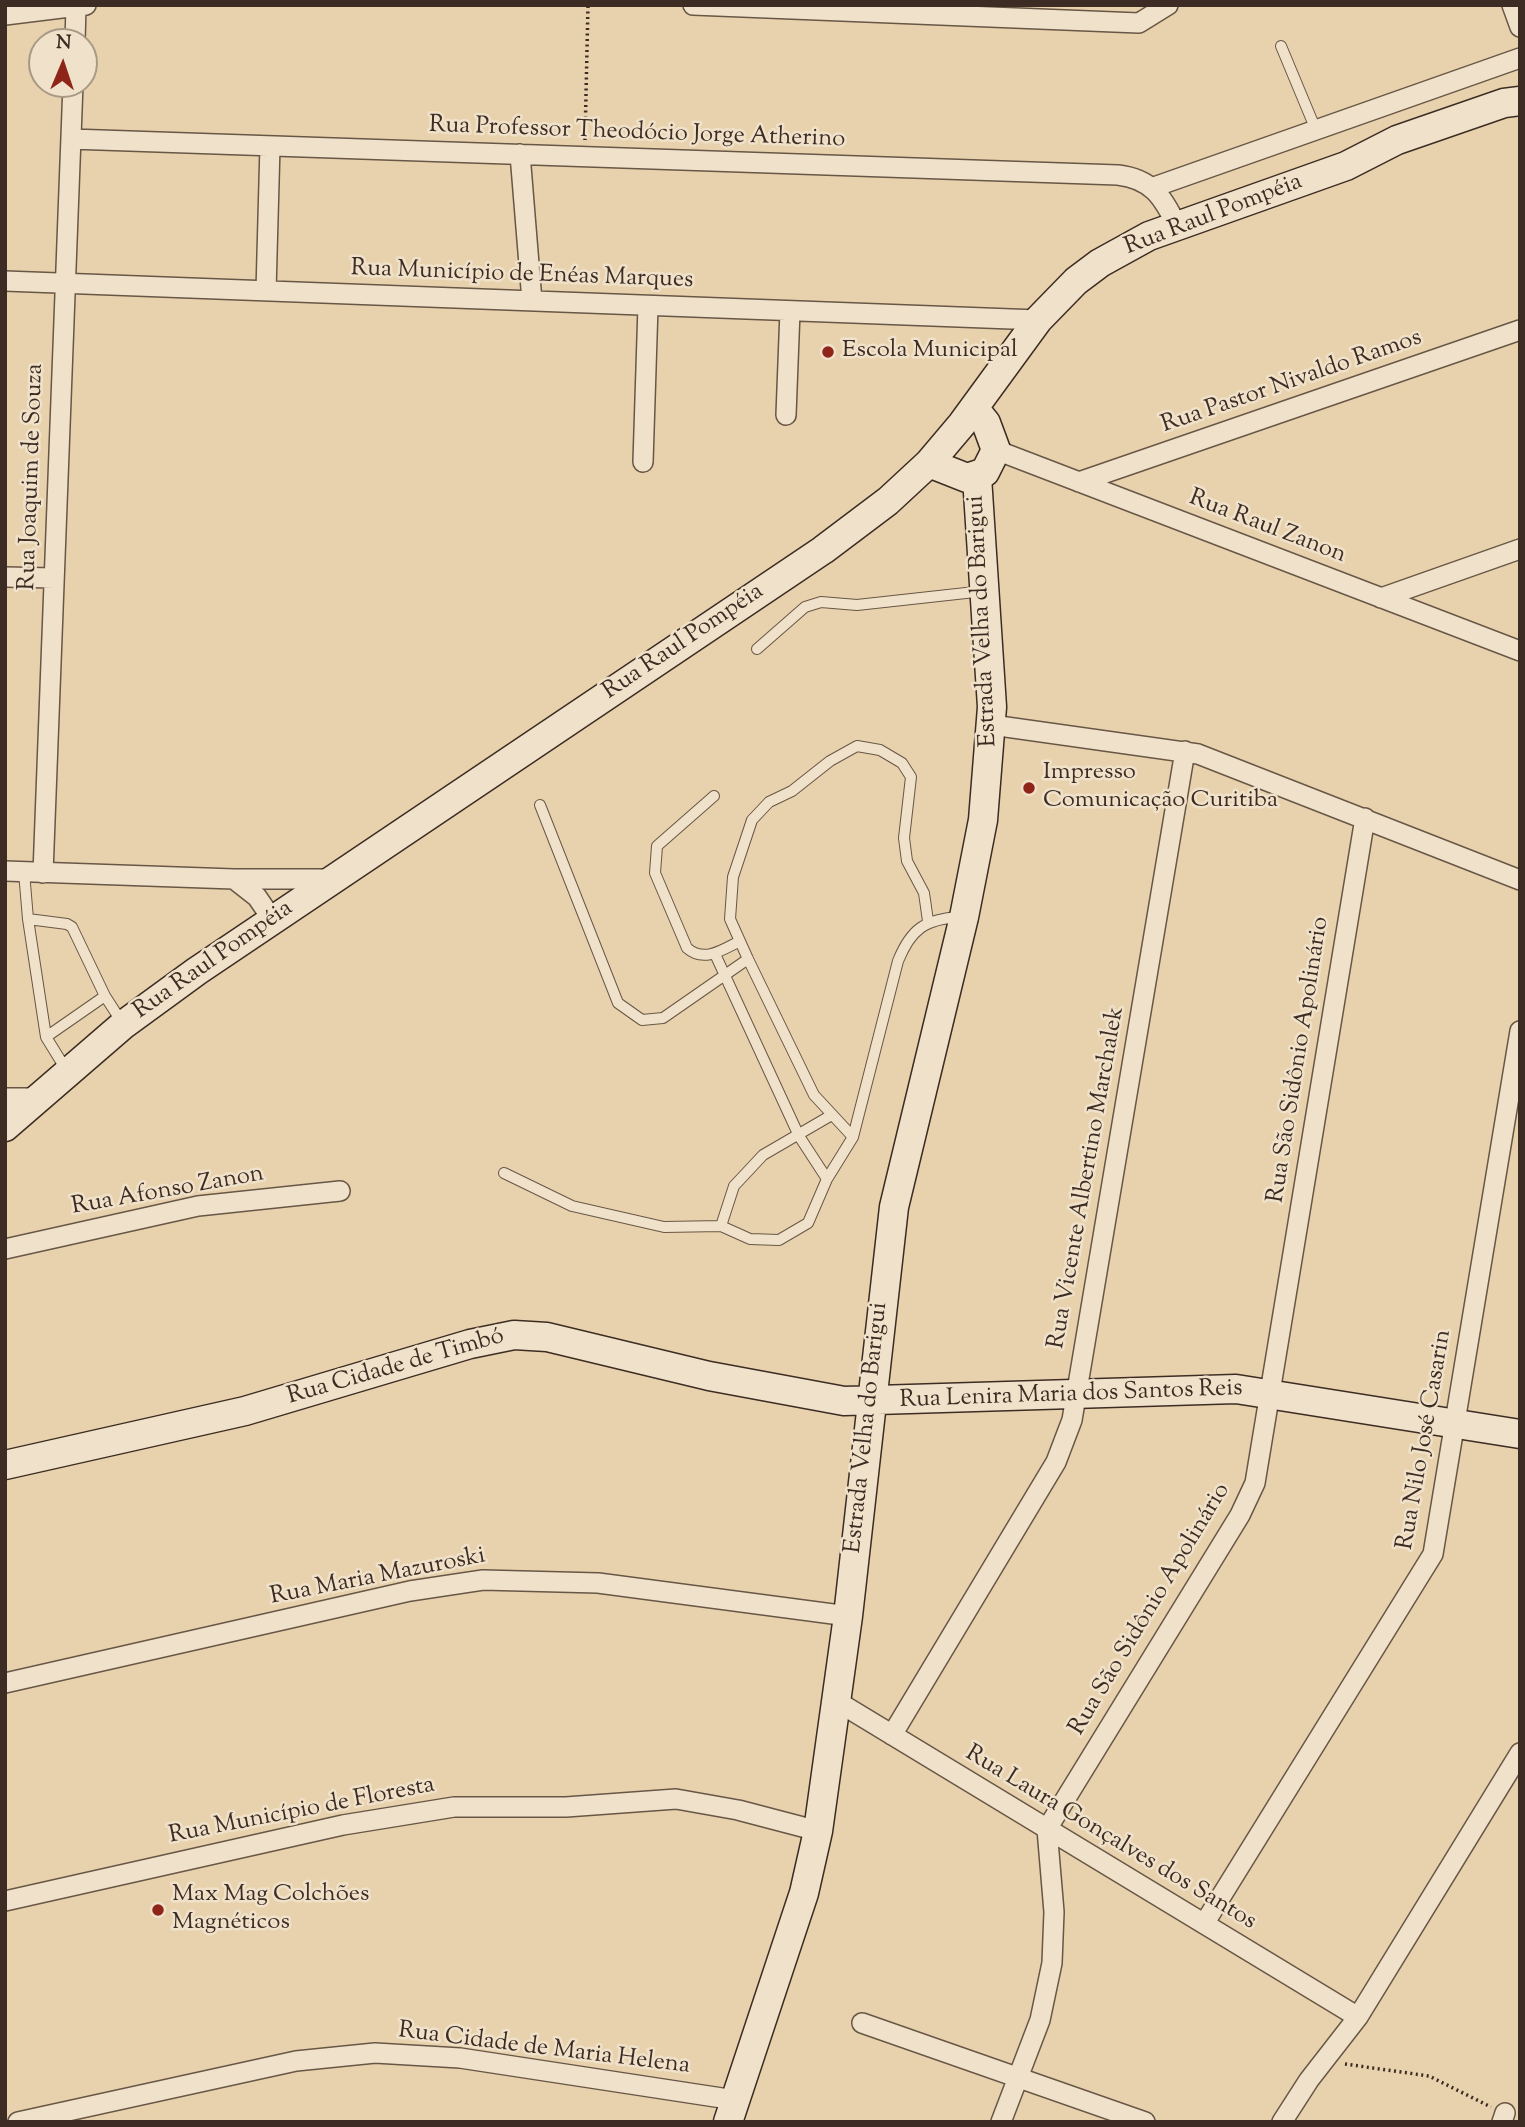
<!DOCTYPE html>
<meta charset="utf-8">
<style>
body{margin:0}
#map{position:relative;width:1525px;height:2127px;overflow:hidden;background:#e8d2ad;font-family:"Sorts Mill Goudy",serif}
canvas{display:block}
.frame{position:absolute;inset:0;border:7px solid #3d2c23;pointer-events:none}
.north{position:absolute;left:28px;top:28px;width:70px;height:70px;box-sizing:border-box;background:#f0e2ca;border:2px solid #a89987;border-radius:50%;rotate:2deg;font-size:19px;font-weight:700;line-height:28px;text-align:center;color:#3d2c23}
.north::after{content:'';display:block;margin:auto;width:24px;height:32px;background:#8f2418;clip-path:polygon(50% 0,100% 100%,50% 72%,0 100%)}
</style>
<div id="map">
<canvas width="1525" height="2127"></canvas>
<div class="frame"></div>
<div class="north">N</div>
</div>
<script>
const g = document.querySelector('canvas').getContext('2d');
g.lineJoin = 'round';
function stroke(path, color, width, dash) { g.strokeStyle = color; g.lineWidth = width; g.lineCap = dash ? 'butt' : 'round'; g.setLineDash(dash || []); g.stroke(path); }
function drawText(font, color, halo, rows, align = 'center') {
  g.font = font + ' "Sorts Mill Goudy",serif'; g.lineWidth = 5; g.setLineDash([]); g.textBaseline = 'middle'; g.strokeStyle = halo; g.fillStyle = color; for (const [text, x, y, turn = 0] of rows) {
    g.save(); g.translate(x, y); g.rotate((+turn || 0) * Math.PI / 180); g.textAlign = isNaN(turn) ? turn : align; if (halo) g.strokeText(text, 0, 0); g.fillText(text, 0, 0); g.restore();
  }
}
const lane = new Path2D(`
 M1281,46L1316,130
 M757,649L805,607L821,602L857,605L984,591
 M714,796L657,846L655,873L687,948C704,963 722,950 740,941
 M540,805L618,1003L642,1020L663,1018L748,959
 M24,872L28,919L67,924L72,927L105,996L123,1024
 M28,919L46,1037
 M715,954L799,1136L827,1179
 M67,1071L46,1037L105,996
 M853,1137L814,1095L748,959L730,919L733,877L752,820L769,802L792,791L830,761L857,746L880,750L902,763L911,777L904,838L907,861L924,893L928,921
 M504,1173L572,1206L664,1227L721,1226L750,1239L779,1240L808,1223L827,1179L853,1137L898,961C911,929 925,919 960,917
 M721,1226L734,1186L763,1155L830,1116`);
const street = new Path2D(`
 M693,5L1139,23L1168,5
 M1512,5L1520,27
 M5,15L86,5
 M75,42L76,6
 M71,139L1118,175C1152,179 1163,197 1177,226
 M520,154L532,301
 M1154,187L1520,58
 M5,281L1038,320
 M266,291L270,146
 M786,415L790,311
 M996,450L1520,651
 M643,462L648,306
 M1079,482L1520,330
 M5,577L54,578
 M1381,598L1520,549
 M992,725L1198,754L1520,880
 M5,871L234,879H332
 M43,873L73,84
 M234,879L257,897L272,919
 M5,1098H37
 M5,1249L198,1206L340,1191
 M5,1683L410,1591L483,1580L598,1583L848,1616
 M838,1702L1358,2017
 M892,1735L1056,1462L1072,1420L1185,751
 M5,1901L343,1825L454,1807H566L676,1799L738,1810L818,1831
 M1204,1924L1433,1554L1520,1031
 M862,2023L1145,2122
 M18,2122L296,2061L375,2053L460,2058L735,2100
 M1001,2122L1040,2020L1052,1963L1054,1912L1047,1829L1240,1515L1255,1483L1365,818
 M1282,2122L1309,2080L1358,2017L1520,1753
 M1502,2122L1505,2113`);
const secondary = new Path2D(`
 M929,463L967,478L985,472L996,450L986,423L974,408
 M5,1127L123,1025L197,971L823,550L888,501L929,463L962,424L1038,320L1076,281L1100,263L1149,236L1346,166L1397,140L1504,103L1520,101
 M5,1465L245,1411L470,1344L514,1335L547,1337L709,1376L844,1401L1236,1389L1520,1434
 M728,2122L804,1893L818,1831L848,1616L894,1207L964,917L983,820L992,707L977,477`);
stroke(lane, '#685646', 12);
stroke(street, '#685646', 22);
stroke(secondary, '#3d2c23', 31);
stroke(new Path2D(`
 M585,140L588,5
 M1345,2064L1429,2076L1491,2107`), '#3d2c23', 3.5, [2, 3.5]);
stroke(lane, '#f0e2ca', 10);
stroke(street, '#f0e2ca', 19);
stroke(secondary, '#f0e2ca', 28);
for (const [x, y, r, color] of [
 [828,352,7,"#8f2418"],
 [1029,788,7,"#8f2418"],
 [158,1910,7,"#8f2418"]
]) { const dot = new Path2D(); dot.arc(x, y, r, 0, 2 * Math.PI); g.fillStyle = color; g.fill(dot); stroke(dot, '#f0e2ca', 2.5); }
drawText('24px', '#3d2c23', '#f0e2ca', [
 ["Rua Professor Theodócio Jorge Atherino",637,134,2],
 ["Rua Raul Pompéia",1214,216,-21],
 ["Rua Município de Enéas Marques",522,276,2],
 ["Rua Pastor Nivaldo Ramos",1292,383,-19],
 ["Rua Joaquim de Souza",33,477,-88],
 ["Rua Raul Zanon",1267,528,21],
 ["Estrada Velha do Barigui",984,621,-93],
 ["Rua Raul Pompéia",684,643,-34],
 ["Rua Raul Pompéia",214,961,-35],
 ["Rua São Sidônio Apolinário",1300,1060,-81],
 ["Rua Vicente Albertino Marchalek",1088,1178,-80],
 ["Rua Afonso Zanon",168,1192,-10],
 ["Rua Cidade de Timbó",396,1368,-16],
 ["Rua Lenira Maria dos Santos Reis",1071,1396,-2],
 ["Estrada Velha do Barigui",868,1428,-84],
 ["Rua Nilo José Casarin",1426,1440,-80],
 ["Rua Maria Mazuroski",378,1578,-11],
 ["Rua São Sidônio Apolinário",1151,1610,-59],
 ["Rua Município de Floresta",302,1812,-11],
 ["Rua Laura Gonçalves dos Santos",1110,1839,31],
 ["Rua Cidade de Maria Helena",544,2050,7]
]);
drawText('24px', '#3d2c23', '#f0e2ca', [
 ["Escola Municipal",842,352],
 ["Impresso",1043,774],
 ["Comunicação Curitiba",1043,802],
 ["Max Mag Colchões",172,1896],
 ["Magnéticos",172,1924]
], 'left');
</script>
